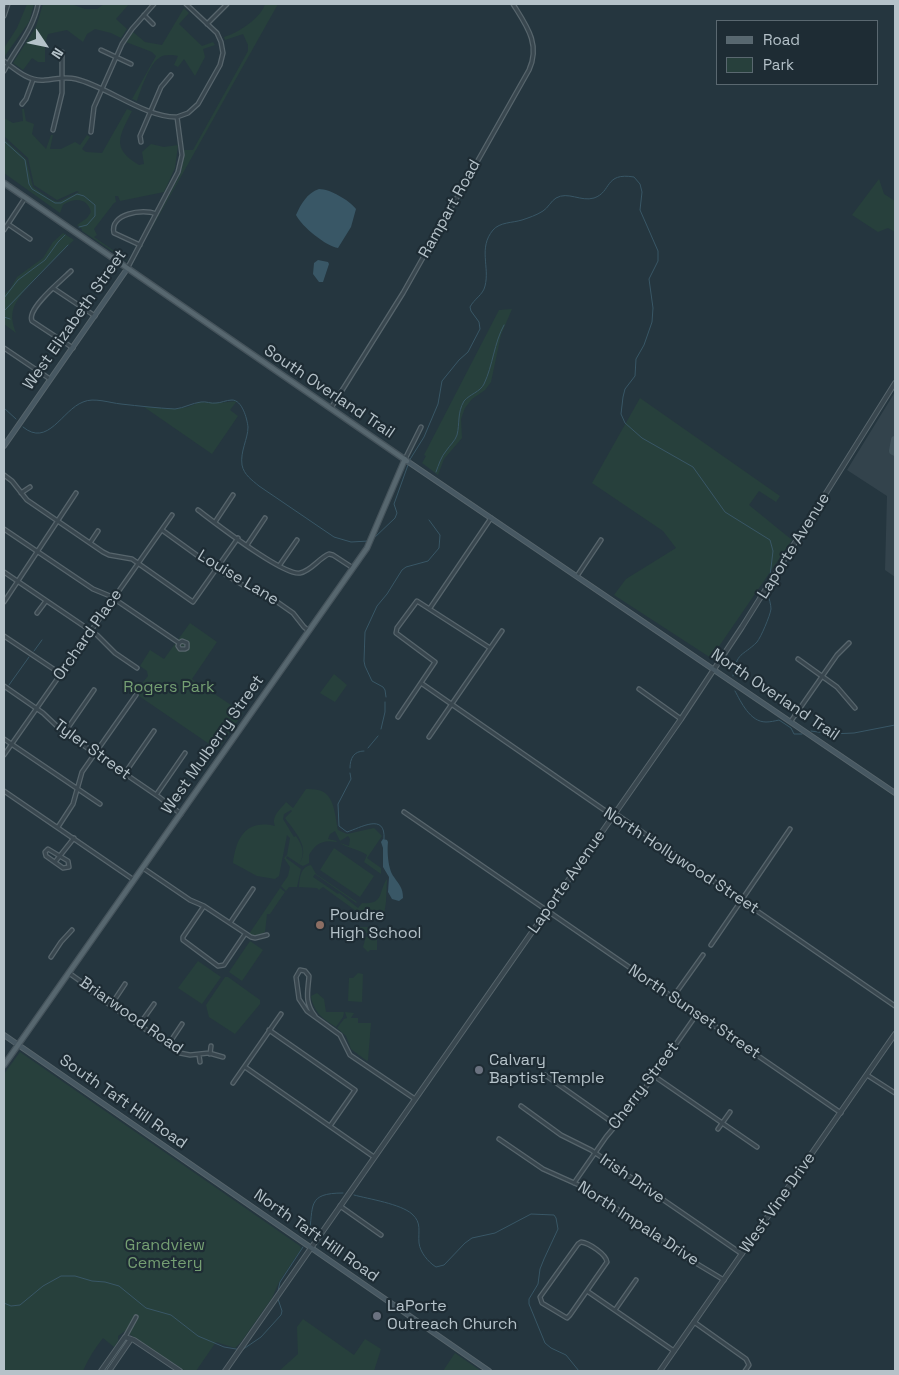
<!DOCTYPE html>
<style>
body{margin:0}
#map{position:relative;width:899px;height:1375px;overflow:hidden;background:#25363f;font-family:"Space Grotesk",sans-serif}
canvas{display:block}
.frame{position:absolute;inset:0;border:5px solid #b5c2c9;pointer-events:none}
.legend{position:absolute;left:716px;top:20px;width:162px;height:65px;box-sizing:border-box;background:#1e2c34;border:1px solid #5a6870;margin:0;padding:6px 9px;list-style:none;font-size:15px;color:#b5c2c9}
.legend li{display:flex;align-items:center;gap:10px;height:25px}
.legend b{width:25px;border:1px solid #5a6870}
.north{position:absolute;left:20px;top:20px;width:50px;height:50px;-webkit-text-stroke:4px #1e2c34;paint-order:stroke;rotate:124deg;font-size:14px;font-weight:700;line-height:20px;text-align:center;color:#b5c2c9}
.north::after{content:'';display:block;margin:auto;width:18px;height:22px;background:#b5c2c9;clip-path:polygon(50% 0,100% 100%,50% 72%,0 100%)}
</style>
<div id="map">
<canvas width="899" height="1375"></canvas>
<div class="frame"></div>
<ul class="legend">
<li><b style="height:6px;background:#57676f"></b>Road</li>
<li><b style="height:14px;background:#27403c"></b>Park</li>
</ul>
<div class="north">N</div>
</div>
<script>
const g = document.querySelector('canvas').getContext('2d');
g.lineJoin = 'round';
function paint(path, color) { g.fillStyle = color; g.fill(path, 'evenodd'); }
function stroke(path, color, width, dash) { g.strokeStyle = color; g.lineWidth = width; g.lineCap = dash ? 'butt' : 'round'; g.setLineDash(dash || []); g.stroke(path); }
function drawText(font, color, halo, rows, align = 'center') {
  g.font = font + ' "Space Grotesk",sans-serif'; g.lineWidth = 4.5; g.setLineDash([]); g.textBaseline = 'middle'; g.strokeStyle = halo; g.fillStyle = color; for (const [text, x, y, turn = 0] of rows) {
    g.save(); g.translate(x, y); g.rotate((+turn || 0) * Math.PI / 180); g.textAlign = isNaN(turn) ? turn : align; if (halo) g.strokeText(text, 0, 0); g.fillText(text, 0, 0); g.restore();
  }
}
paint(new Path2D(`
 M895,392V577L885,570L887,496L847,470Z`), '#33434c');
paint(new Path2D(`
 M27,4H34L29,22L4,57V48L17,28Z
 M43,4H71L85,9H97L104,4H129L116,19L127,29L121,38L111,33L95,29L87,34L83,42L67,30L48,34L45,44V62H38L32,58L23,70L13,63L36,27Z
 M265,4H278L147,237L178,179L182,168L184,150H193L248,51V45L243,34L225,40L224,37C238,33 261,18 265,4Z
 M184,8L189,13L179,24L202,46L213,42L215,45L203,49L205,57L195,76L184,59L178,67L174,65L178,56C172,55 164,54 159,58C149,65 141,89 137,101L132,99L156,56L152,52L126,42L133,32L145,42L162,45Z
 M22,109H24L26,121L34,124L32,134L46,149L51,135H53L50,149H61L75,142L80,145L87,135L90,137L82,149L86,152L102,153L127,109L132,111C120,135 110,148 139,165L144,164L142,152L151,144L164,147L178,145L175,168L164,192L120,201L118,196H115L116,202L114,203L94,229L97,235L94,237L127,260V261L82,231V229L77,225L87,218L91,212C87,197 74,198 63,205L60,213L4,173V139L26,159L33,187L50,199L58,202L79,192L77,191L57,200L34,185L28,158L4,136V118L13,123L23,121Z
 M879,179L884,194L895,201V232L888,228L878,232L852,215Z
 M63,233L74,240C59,255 17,292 13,310C11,318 13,325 16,333L4,324V294L10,289L17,277L43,258L53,242Z
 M512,309L501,335L491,382L485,390L472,399L465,408L461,419L462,438L444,459L438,475L422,463L426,456L424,455L499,310Z
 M640,398L780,496L776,502L759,491L749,505L792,540L711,658L614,595L626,579L676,548L663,531L592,483Z
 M237,401L230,410L238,416L212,454L144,407L175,409L188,407L200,402L218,403Z
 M190,623L217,642L192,679L243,713L218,750L139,696L140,686L148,676L147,671L140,666L150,650L164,659Z
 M334,674L347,685L335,702L320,693Z
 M306,789C310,789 314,789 318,790C335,793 335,817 338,830L347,834L374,828L382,836L367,858L381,868V874L364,862L367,855C359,849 349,849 340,843L349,846L350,839L348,836L340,841L335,831L330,834L328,839L337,841L336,842C323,839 315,844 309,855V863L303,866L299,864C311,848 295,832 285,818L292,811L291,810L284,814L283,819L294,837L296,836C302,845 306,853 299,864L287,856L286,858L301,869L297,887H289L286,891L281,886L288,876L290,867L284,858L287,855L290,838L287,835L279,876L275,879L257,876L233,863C236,838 246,819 275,826C271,816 280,810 286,802L293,808Z
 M334,848L374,876L360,897L320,870Z
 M311,865L316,874L357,902L356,903L315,874L313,877L338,894L339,893L358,908L362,903C385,905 378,891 387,879L386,902L384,915H380L377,919L369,913L363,916L323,887L319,890L317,888L299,887C300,878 300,867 311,865Z
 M280,888L285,892L270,914H267L265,932L255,937L249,934Z
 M359,927H367L377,934V950H370L368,952L363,947L365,940L359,937L362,935L367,937L368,934L364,931L362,934L358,936Z
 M250,941L263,950L242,981L229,972Z
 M198,961L221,977L202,1004L178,988Z
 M358,973L363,974L362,1002L348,1001L349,978H353Z
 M225,977H228L260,1000V1004L235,1034L209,1017L206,1005Z
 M317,993L324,999L326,1012H344L343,1017L336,1027C324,1020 313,1012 311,996Z
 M345,1012L354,1013L351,1018H358V1023H371L368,1060L367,1061L351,1049L346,1036L337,1028L344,1019L347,1018Z
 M20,1052L300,1246L301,1249L279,1282L272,1298L241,1342L235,1348L216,1342L196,1371H185L125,1331L118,1336V1341L114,1347L103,1338C95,1348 88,1359 83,1371H4V1074Z
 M303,1319L354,1355L365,1339L381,1349L374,1371H279L298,1354L297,1327Z
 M455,1353L481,1371H443Z`), '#27403c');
paint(new Path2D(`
 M319,189C330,189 349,200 356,209L351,227L338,248C326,246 302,227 296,215C301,204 307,193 319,189Z
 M318,260L328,262L329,264L323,282H319L313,274L314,263Z
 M383,839L387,840L388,842C387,851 388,870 394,877C399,885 403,887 403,898L399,901L392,899L388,892L389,877L383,867V848L381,842Z`), '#395766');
stroke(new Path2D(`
 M4,141L25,160L29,184L32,189L55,203H61L77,194L84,196L95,205V216L87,225L79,227
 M4,298L18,280L45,260L58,242L65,235
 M4,311L68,245
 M4,317L10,319
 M4,408L16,419
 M23,427C48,448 62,410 83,402C94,397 110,403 121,404C139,406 157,408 175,409C184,408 192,403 201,402C206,401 211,404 216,403C221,403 226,400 232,400C242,400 247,418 248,427C248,439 240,451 242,465C244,475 252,480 259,486L334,537L351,542L369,541
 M409,461L424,437L438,404L442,381L459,360L468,352L480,329L479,322L471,311L470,307C474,299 483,295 485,286C490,267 478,248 493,230C500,222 512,223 522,220C528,218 537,215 543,211C548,208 551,201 556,198C568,191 581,202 594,198C612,192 604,172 634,177L640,184L642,192L640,210L658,251V261L649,279L653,308L652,322L644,345L636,359L635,376L625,389L623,397L621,414L625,423L642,438L693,467L725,512L770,540L773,551L770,576
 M436,472C439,464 441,457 446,451C450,445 455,441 457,435C460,423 457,413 464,401C470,394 480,392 484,384C493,365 494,343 504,325
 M373,539L395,518L397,513L394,504L408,465
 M34,651L42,640
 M733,676C737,651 742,657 757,642C761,637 770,616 771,609C771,604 769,599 768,594
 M9,685L29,657
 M735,691C741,702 750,722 766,722C770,722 775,721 779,720L791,728L794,734H802
 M4,693L5,691
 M386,697L385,690L383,687L372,681L365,666L364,661L365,632L377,606L387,594L402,570L406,567L428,561L439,548L440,535L429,520
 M381,729L385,712V702
 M811,731L831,734L854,733L895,725
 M368,748L378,736
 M350,768C350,758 354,751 364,751
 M350,773L351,779L338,804L339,826L347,832C360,828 386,812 384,839
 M354,1195C369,1199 401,1204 412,1214C422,1223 418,1231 419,1243C420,1252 428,1262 436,1267L444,1265L465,1243L472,1238L495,1233L531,1214L554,1215L556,1218L558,1229L544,1259L540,1269L538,1284L529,1299V1304L545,1343L551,1348L566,1355L579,1371
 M309,1235C314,1206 306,1193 343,1193
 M278,1291L280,1282L303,1247
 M4,1303L11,1306L20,1305L43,1286L61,1276H75L92,1281L105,1282L119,1286L146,1308L171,1315L198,1336L224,1347L242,1350L261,1337L281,1315L282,1311L278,1299`), '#395766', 1);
stroke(new Path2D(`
 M895,440L893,451L895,452`), '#40525a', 8);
const minor = new Path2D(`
 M144,15L153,24
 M4,16L8,4
 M207,24L227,4
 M101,50L131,64
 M4,61C16,70 29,82 45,80C56,79 65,76 76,79C106,86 146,118 177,117
 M4,71C16,48 33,30 38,4
 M22,104L26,99L33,80
 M53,130L62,93V52
 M91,132L94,107L122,44L132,29L154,4
 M141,142L140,136L161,87L171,75
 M8,224L30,239
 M4,230L25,198
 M140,245L114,233C109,214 143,208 156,214
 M127,269L178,172L182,155L177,117L188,113L198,104L220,65L223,53L221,42L217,33L186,4
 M71,271C62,280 26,309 32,321L73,348
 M53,288L95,316
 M4,348L50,379
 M331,408L403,293L529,70C541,44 526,25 513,4
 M405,459L421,427
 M4,475L12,481L27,500L103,552L109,555L132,559L193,602L238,538
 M21,493L30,487
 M198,510C214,522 283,576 300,573C311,571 319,558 329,554L333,555L353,568
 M215,522L233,495
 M4,529L93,589L110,596L179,643L178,646L180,649H185L187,648V643L182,641L179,643
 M162,530L216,569L256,593L273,599L293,613L304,627L309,631
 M90,543L98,531
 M247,545L265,518
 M279,566L297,540
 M4,572L97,635L115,653L137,668
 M577,576L601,540
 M4,602L76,493
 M430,608L491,518
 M37,613L46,601
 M4,636L61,674
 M798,659L837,687L855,708
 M421,683L610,814L619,816L895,1006
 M4,686L43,713L61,730L159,797L181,814
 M639,689L681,719
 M398,717L435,662L396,633L397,628L417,601L490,648
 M791,721L837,655L849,643
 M65,732L94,690
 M429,737L502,631
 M4,739L100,804
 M4,755L172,515
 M125,773L154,731
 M4,791L134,880
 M156,795L185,753
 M404,812L841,1113
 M58,827L73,804L82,772L136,695
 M48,849L68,861L69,867L63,868L46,856L45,852Z
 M55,862L74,838
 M143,868L190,900L204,906L251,937L255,938L267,935
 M204,906L183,937V940L218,966L224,965L245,934
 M230,923L253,889
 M711,945L790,829
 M51,957L61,942L72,930
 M69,973L83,983L94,994L180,1053L190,1055L209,1053L223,1057
 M673,997L703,955
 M111,1005L125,984
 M315,1016C304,1002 308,991 309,976L305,971L300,970L296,977L299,999L307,1011L340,1035L350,1055L415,1099
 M139,1025L154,1004
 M269,1030L355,1090L330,1126
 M168,1045L182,1024
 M210,1054L211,1046
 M199,1055L200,1062
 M245,1067L374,1157
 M545,1075L616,1125
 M867,1075L895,1093
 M654,1076L757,1147
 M233,1083L281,1014
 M521,1106L561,1135L591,1150L742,1254
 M718,1129L730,1112
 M499,1139L543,1169L590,1190L684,1256L724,1280
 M574,1183L606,1137L636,1101L697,1014
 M340,1206L381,1235
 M581,1242C589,1243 606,1254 607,1262L570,1315L567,1318L542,1303L540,1297L578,1244Z
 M587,1291L674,1351
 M615,1310L636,1280
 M694,1322L746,1359L749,1365L745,1371
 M125,1337L136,1317`);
const tertiary = new Path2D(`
 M101,1371L125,1337L134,1340L180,1371
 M109,1371L131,1339
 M225,1371L681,719L742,627L895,383
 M660,1371L895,1034`);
const secondary = new Path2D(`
 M4,446L127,269
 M407,461L895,793
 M4,1035L489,1371`);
const primary = new Path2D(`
 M4,183L407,461
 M4,1065L367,548L405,459`);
stroke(minor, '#57656c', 5.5);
stroke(tertiary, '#57656c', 6);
stroke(secondary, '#57656c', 6);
stroke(primary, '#45535b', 7);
stroke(minor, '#39474f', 3);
stroke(tertiary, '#39474f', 4);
stroke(secondary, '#475862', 4);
stroke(primary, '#57676f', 4.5);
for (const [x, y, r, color] of [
 [320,925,5,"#8d6e63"],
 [479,1070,5,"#6b7280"],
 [377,1316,5,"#6b7280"]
]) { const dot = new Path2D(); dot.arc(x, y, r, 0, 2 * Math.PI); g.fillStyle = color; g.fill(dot); stroke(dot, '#1e2c34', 2); }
drawText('16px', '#b5c2c9', '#1e2c34', [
 ["Rampart Road",450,209,-61],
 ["West Elizabeth Street",75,320,-55],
 ["South Overland Trail",329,392,34],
 ["Laporte Avenue",794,546,-58],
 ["Louise Lane",238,578,31],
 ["Orchard Place",88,635,-55],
 ["North Overland Trail",775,695,34],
 ["West Mulberry Street",213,745,-55],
 ["Tyler Street",92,750,36],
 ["North Hollywood Street",681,861,33],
 ["Laporte Avenue",567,882,-55],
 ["North Sunset Street",694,1012,34],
 ["Briarwood Road",131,1016,35],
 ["Cherry Street",644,1086,-53],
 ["South Taft Hill Road",123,1102,35],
 ["Irish Drive",632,1179,34],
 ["West Vine Drive",778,1203,-55],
 ["North Impala Drive",638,1224,33],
 ["North Taft Hill Road",316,1236,35]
]);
drawText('16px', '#759f73', '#1e2c34', [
 ["Rogers Park",169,688],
 ["Grandview",165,1246],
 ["Cemetery",165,1264]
]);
drawText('16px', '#b5c2c9', '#1e2c34', [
 ["Poudre",330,916],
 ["High School",330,934],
 ["Calvary",489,1061],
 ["Baptist Temple",489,1079],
 ["LaPorte",387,1307],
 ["Outreach Church",387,1325]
], 'left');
</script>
